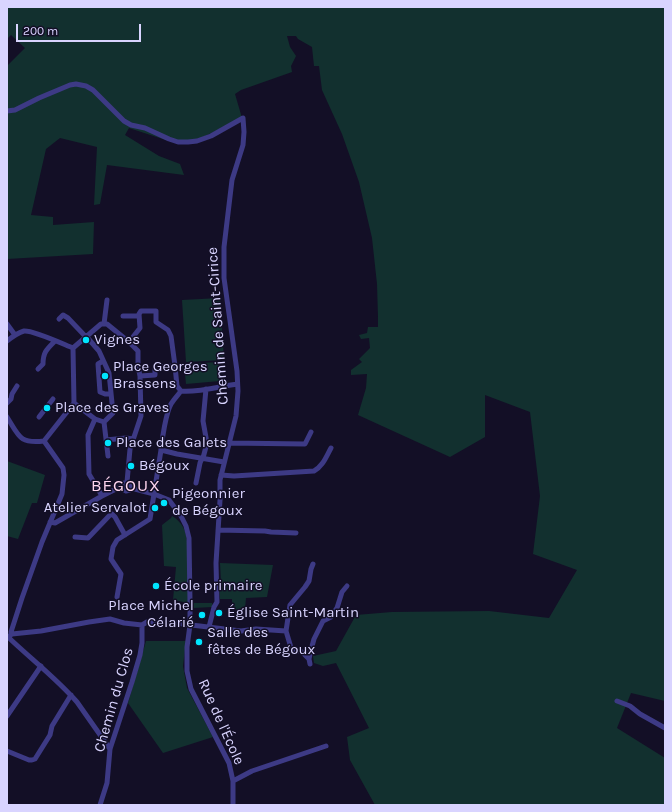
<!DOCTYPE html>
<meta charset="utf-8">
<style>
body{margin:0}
#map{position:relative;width:672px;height:812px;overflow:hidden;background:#130f26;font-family:Karla,sans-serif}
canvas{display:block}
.frame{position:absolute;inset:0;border:8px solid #d9d4ff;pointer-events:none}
.scale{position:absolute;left:16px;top:24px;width:125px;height:18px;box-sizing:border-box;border:2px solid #d9d4ff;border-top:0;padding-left:5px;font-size:12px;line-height:14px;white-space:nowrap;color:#d9d4ff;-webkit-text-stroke:3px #130f26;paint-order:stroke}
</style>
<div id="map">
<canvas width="672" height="812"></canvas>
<div class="frame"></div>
<div class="scale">200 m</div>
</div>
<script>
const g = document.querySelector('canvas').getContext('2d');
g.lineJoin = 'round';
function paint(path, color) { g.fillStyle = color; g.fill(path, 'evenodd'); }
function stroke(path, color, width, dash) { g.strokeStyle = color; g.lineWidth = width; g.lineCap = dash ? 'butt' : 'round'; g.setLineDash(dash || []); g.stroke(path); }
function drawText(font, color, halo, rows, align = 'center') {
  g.font = font + ' Karla,sans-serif'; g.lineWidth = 3; g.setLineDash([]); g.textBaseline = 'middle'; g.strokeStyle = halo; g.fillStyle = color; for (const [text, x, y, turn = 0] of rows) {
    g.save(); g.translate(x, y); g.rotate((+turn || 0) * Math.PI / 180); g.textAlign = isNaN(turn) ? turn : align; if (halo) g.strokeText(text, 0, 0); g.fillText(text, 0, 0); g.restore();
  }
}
paint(new Path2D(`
 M7,7H665V701L631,693L617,728L665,758V805H375L350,760L347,737L369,728L336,663L323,666L314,663L313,656L336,651L356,615L392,612L489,611L549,618L577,570L533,554L540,496L530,412L485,395V437L450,457L358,415L366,388L367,374L351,375V370L362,362L359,359L370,348L369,338L361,339L359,335L367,333L368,327H378V317L377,284L372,238L359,182L342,134L322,90L319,66H314L312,47L298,39L296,36H287L290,47L296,56L291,66L292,72L241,90L235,94L242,118L201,138L175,143L129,128L125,135L159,156L180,164L184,175L107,165L100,204L94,205L97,147L60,138L46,149L31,215L53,217V225L94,222L93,254L7,259V66L25,48L11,35L7,39Z
 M220,298L224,360L186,362L182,300Z
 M219,362L220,381L186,384L184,364Z
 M7,461L45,475L37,503H32L18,539L7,536Z
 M172,516C182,522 186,530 187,541L189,603L173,600L176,567L164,566L162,525L171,518Z
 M220,563L273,565L267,597L246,598L245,609L232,610V599H220L219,583L221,582Z
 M193,603H212L213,607L193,608Z
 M146,641H186L183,666L187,688L213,737L163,753L128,703Z`), '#12302f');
stroke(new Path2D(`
 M7,111L15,110L39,98L70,85L76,84L86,86L93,90L124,121L131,125L145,128L169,139L178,142H188L197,141L211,136L243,118L244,132L243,145L232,180L224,247V278L237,371L238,391L236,416L220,480V500L216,563L217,602L214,607L209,627
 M123,316H139
 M59,319L63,315L68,318L86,337
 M7,324L15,335
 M104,324L107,300
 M86,336L99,351L109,373L113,413L104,422L95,419
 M7,341C12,337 17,333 24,331C33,330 63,344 73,348
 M129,342L140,328L139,314L141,311H156V322L168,330L171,336L175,366L155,367V375L140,376
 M73,348L101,324H107L129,342L138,351V366L140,376L141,416L130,449L127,482
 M103,361L98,364L100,392L105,394H111
 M38,369L43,364C43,352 47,349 55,341
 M181,391C196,393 222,386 237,384
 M7,403L11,399L12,394L17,386
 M74,403L95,419L88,435L89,474L102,496
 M7,417C19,436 19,444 44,441L74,403L73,348
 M39,417L53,399
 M104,422L108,456
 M106,440L126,438L133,439
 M229,443L305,444L311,432
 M161,450L177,454L224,462
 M203,458L207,443L203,421L206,389
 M221,475L234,476L314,471C323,466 326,457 331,448
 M196,483L200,463L202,458
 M131,488L154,494L169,500L181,516L186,526L189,538L190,602V625L187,647V671L191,689L229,763L233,781V805
 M50,522L55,523L102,496L122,486L124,483H129C131,485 131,487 130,490L126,491L124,490L122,486
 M218,530L265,531L271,532L296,533
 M75,537L88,538L109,516L112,514L115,517L125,535
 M117,597L121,574L111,559L113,547L117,540L150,519L161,450C162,439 166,413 171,404C174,399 178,395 181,391L177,386L175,366
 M12,634L11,632L22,598L42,542L62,494L64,475L63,468L44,441
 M8,637L12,634L41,631L89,622L110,619L124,623L142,625L147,622L175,623L241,631L256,629L286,631
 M8,637C31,659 56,678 77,702L110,749
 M309,659L301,651H292L286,631L290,605L305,587L309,581L311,569L313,564
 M310,664L309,659L311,650L314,639L323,621L331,617L337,608L342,592L347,586
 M617,701L630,706L640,714L665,728
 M7,716L41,666
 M7,751L29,760H32L35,759L50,735L52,726L71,695
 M233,781L252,771L326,746
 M100,805L107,783L110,749L132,682L140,655L142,643V625`), '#3d3a85', 5);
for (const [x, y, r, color] of [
 [86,340,4,"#00e5ff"],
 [105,376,4,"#00e5ff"],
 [47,408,4,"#00e5ff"],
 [108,443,4,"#00e5ff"],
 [131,466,4,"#00e5ff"],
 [164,503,4,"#00e5ff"],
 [155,508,4,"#00e5ff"],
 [156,586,4,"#00e5ff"],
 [219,613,4,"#00e5ff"],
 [202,615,4,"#00e5ff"],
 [199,642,4,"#00e5ff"]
]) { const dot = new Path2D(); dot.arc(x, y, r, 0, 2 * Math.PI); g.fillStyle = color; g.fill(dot); stroke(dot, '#130f26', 1.5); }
drawText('15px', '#d9d4ff', '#130f26', [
 ["Chemin de Saint-Cirice",218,326,-94],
 ["Chemin du Clos",114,700,-74],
 ["Rue de l'École",221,722,66]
]);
drawText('15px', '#d9d4ff', '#130f26', [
 ["Vignes",94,340],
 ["Place Georges",113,367],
 ["Brassens",113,384],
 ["Place des Graves",55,408],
 ["Place des Galets",116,443],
 ["Bégoux",139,466],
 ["Pigeonnier",172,494],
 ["de Bégoux",172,511],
 ["Atelier Servalot",147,508,"right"],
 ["École primaire",164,586],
 ["Place Michel",194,606,"right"],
 ["Célarié",194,623,"right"],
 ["Église Saint-Martin",227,613],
 ["Salle des",207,633],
 ["fêtes de Bégoux",207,650]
], 'left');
g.letterSpacing = '1px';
drawText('17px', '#ffd6f0', '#130f26', [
 ["BÉGOUX",126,486]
]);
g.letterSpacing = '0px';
</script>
